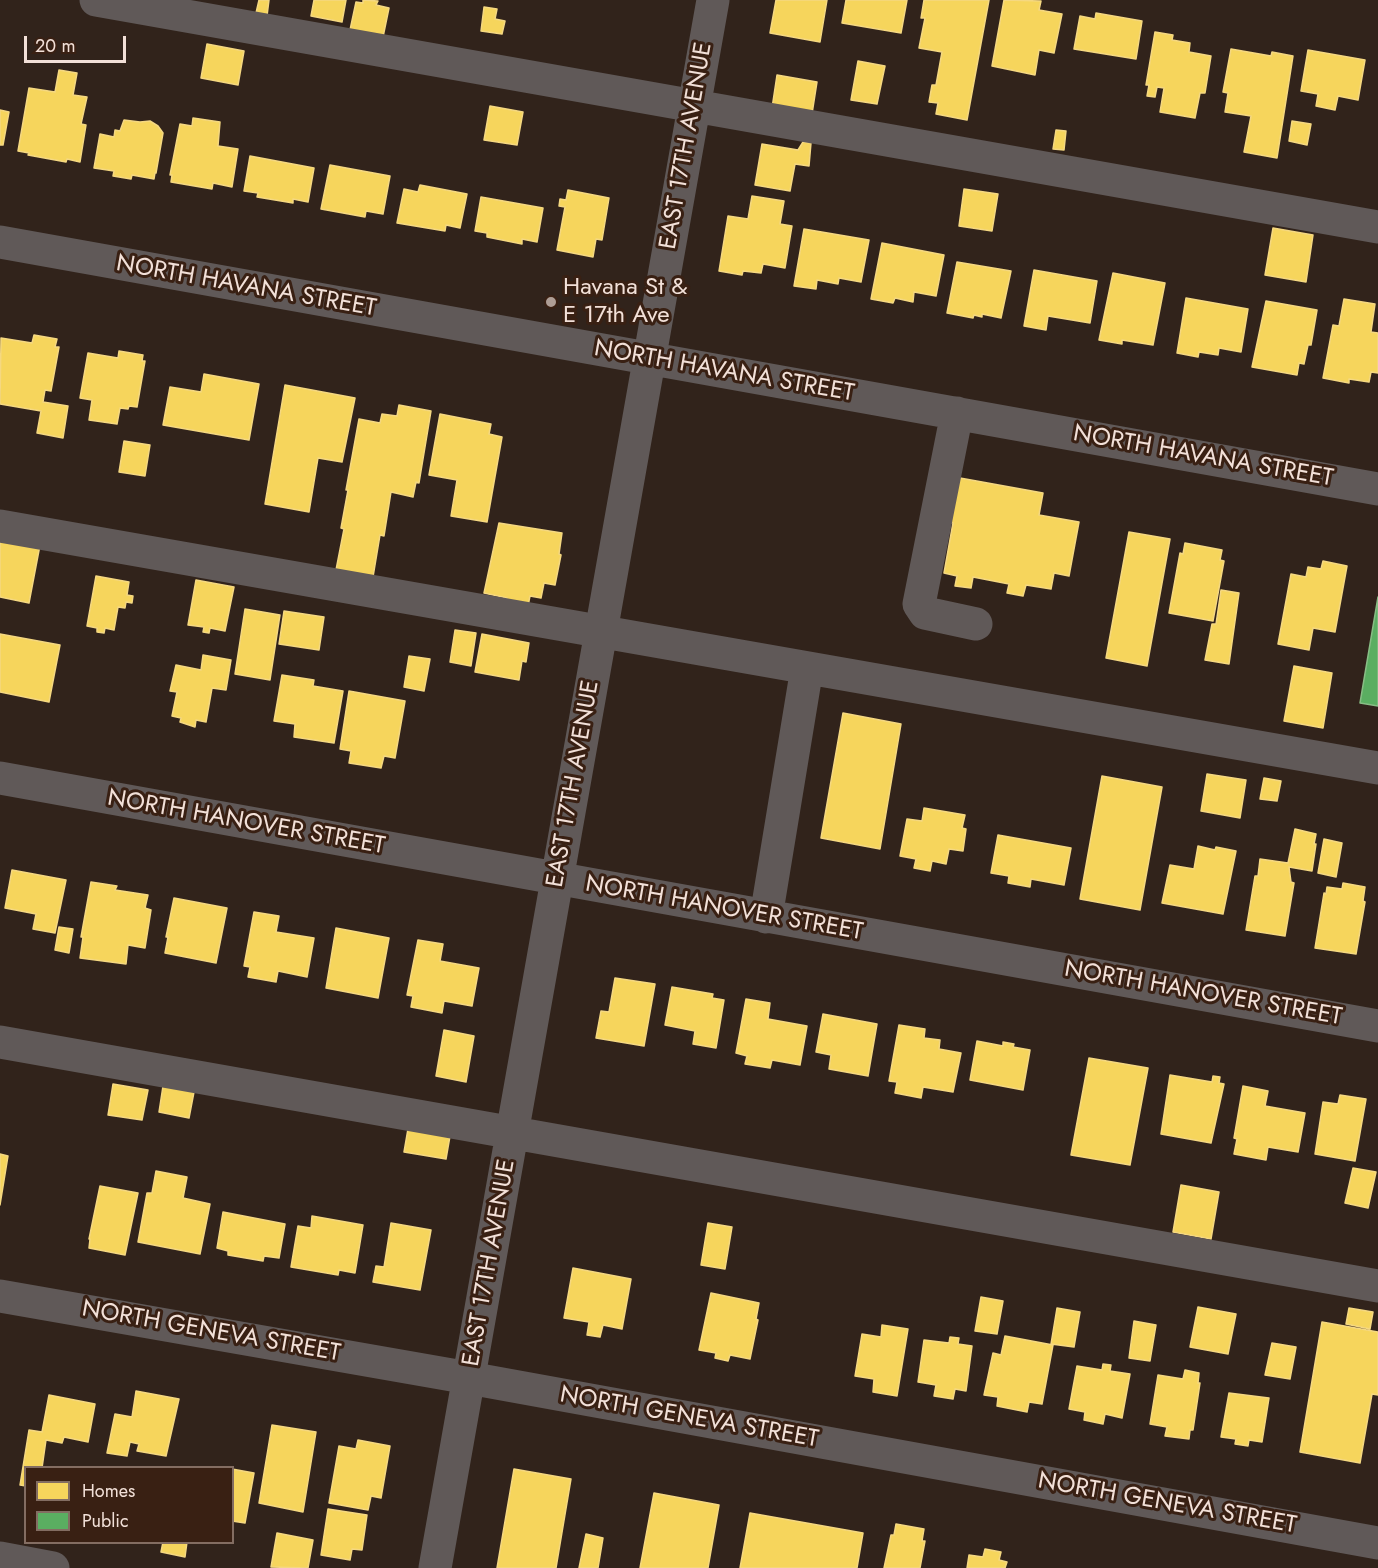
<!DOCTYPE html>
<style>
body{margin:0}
#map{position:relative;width:1378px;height:1568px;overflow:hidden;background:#31231b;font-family:Jost,sans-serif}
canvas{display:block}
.legend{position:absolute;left:24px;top:1466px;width:210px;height:78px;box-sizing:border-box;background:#392013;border:2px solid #836d62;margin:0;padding:8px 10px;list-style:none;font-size:18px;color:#f2e0d8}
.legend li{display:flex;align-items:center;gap:12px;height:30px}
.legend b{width:30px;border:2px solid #836d62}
.scale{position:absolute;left:24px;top:36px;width:102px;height:27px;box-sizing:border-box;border:3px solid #f2e0d8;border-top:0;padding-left:8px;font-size:18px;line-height:21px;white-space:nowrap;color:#f2e0d8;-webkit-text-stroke:4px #392013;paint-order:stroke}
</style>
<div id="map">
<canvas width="1378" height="1568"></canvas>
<ul class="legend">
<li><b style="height:16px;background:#f6d55c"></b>Homes</li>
<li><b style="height:16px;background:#5aae61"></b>Public</li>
</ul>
<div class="scale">20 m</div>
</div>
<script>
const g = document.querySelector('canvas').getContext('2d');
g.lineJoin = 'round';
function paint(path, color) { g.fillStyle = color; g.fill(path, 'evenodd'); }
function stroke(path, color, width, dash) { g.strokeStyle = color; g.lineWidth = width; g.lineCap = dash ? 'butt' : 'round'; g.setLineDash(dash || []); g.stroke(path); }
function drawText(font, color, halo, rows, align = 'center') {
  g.font = font + ' Jost,sans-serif'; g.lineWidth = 6; g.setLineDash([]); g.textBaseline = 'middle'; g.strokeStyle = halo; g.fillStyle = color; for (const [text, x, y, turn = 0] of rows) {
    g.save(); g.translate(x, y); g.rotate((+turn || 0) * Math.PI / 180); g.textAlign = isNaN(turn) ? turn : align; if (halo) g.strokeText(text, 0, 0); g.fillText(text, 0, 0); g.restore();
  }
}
const homes = new Path2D(`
 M259,0H269L267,16L256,13Z
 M314,0H346L342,22L311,16Z
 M363,0L378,1L376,5L389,8L383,37L350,30L356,2L363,3Z
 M776,0H827L820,42L770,33Z
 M846,0H907L901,33L842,23Z
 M924,0H989L967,120L936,114L938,103L929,102L932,85H936L942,52L919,48L925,18H921Z
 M1004,0L1041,1L1039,10L1062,14L1054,53L1039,50L1035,75L992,66Z
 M484,7L497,9L495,19L505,21L502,34L481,31Z
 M1096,13L1142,21L1136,59L1074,49L1080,16L1095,19Z
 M1155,32L1173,35L1172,40L1190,43L1189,52L1211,56L1205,93H1200L1195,118L1160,112L1164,88L1157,87L1155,97L1147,96L1149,85H1146Z
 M207,44L244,51L238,85L201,78Z
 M1231,49L1271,56L1272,52L1293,56L1277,158L1244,152L1251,116L1225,112L1228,93L1223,92Z
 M1308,50L1365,60L1358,100L1338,96L1335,110L1316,106L1318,94L1301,91Z
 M858,61L885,66L877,104L851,100Z
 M59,70L77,73L73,95L87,97L81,124L86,125L80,162L67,159L66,162L28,155L29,153L18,151L29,88L55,92Z
 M777,75L817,82L812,114L772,108Z
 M490,106L523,112L517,145L484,140Z
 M0,110L9,112L3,145H0Z
 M193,118L220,122L218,146L238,149L232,187L213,183L212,189L171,182L172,175H170L180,124L192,126Z
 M124,120L140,122L150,121L158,126L163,133L156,173H155L154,179L132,175L131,179L113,176L114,171L94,168L100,134L114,137L115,130L120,131Z
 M1292,121L1311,124L1307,145L1289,141Z
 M1056,130L1066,131L1064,150L1053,149Z
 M803,142L811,143L809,166L795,164L790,191L755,185L762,144L798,150Z
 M250,156L314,168L308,202L293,199V203L257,197L258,193L244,191Z
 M330,165L390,176L383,214L366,211L365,217L321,209Z
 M420,185L467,194L460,228L446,225L445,231L397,223L404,189L418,192Z
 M964,189L998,194L992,231L959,226Z
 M568,190L609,198L602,240L596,239L593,257L557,250L565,207L559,206L560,199L566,200Z
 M752,196L784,201L780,224L792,226L785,268L763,264L761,273L743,271L742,275L719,271L728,216L748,219Z
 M481,197L543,208L537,242L522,239V244L487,237V233L475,231Z
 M1273,228L1313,235L1306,282L1265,275Z
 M804,229L869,240L861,282L839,278L838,284L817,280L816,289L794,286Z
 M882,243L944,255L936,296L914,292L913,302L895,298L893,303L871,299Z
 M957,262L1011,271L1001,318L982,314V317L974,315L973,318L947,313Z
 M1034,270L1097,281L1090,323L1048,316L1046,330L1024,326Z
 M1113,273L1165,283L1153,345L1122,340V344L1099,340Z
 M1186,298L1248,309L1241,352L1219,348L1218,355L1199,352L1198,357L1177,353Z
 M1344,299L1375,304L1371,332L1378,333V373L1371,372L1369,382L1349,379V383L1323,378L1333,325L1339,326Z
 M1266,301L1317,310L1311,345H1308L1304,364L1299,363L1297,375L1252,367Z
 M34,335L57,339L55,347H59L51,391L45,390L43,402L68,406L63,438L37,433L41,411L0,404L1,338L32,343Z
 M119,351L143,355L142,361H145L137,407L129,406L128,409L120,408L117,424L89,420L92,400L80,398L88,353L118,358Z
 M204,374L259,384L249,440L163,425L170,387L201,392Z
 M285,385L355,398L342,462L318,458L309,512L265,504Z
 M399,405L431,411L419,483L416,482L413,497L391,492L384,536L380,535L373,577L336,570L344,529L341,528L348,490H346L359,419L380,423L382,414L397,416Z
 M440,414L491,424L489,434L502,437L487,522L451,516L457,480L429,475Z
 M124,441L150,445L145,476L119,472Z
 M960,478L1043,493L1039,515L1079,522L1069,576L1054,573L1051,589L1026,585L1023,596L1007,593L1009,584L973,577L971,588L955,586L957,576L944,573L953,523L943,521Z
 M499,523L562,533L559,554L561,555L555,585L544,583L541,598L530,596L528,606L505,601L507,598L484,593Z
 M1129,532L1170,539L1147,666L1106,658Z
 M0,537L40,545L29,603L0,597Z
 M1185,543L1222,550L1220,560L1224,561L1213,621L1169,613L1180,553L1183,554Z
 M1323,561L1347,566L1335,632L1313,628L1309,650L1278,644L1291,574L1306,577L1308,567L1321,569Z
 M96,576L129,582L127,595L133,596L132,603L126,602L125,608L118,607L114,630L105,628L104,633L97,632V628L87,626Z
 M196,580L234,587L225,631L210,628L209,633L203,632L204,627L188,625Z
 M1221,590L1239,593L1229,664L1205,660L1212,624H1216Z
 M245,609L280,615L270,680L235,674Z
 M284,611L324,617L319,650L279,644Z
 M455,630L476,633L471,666L450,662Z
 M0,634L60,645L49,702L0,692Z
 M482,634L529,643L526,662L522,661L519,680L475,672Z
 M203,655L231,660L226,690L212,688L206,722L196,720L195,727L180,722L181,718L172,716L177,692L170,691L176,665L201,670Z
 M409,656L430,659L424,691L404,687Z
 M1294,666L1332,673L1323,728L1284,721Z
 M282,675L314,680L313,686L343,691L334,743L294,737L295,724L274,721Z
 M349,691L405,701L395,758L384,756L381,768L349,763L351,751L340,749Z
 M843,713L901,724L880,849L821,838Z
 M1207,774L1246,780L1240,818L1201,811Z
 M1102,776L1162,787L1140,910L1080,899Z
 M1264,778L1281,781L1277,801L1260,799Z
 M924,808L965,815L962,828L966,829L963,851L949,849L946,864L932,861L930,871L914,868L916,859L900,856L907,819L922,821Z
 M1295,829L1316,834L1314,844H1316L1312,871L1289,867L1291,882L1294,883L1285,936L1246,930L1255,876H1258L1260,859L1288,863Z
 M998,835L1071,848L1064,885L1031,879L1030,887L1008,883L1009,876L991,873Z
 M1324,839L1342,843L1336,877L1318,873Z
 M1198,846L1215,850L1216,847L1236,851L1223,914L1162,903L1170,865L1194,869Z
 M12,870L66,880L55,933L33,929L36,914L5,908Z
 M91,882L117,886L115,890L148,895L145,908L151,910L145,948L128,945L126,964L80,958L83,937H81Z
 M1343,883L1365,887L1363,901L1365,902L1356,954L1315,948L1324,893L1326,894L1327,887L1342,889Z
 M174,898L227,908L216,963L165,953L168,937H166Z
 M254,912L279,916L276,932L314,938L307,977L278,971L276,982L248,977L250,967L244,966Z
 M59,927L73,929L69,953L55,950Z
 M336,928L389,938L378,998L326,988Z
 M418,940L443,944L440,961L479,968L472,1006L444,1001L442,1013L411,1007L413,996L407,995Z
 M615,978L655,984L644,1046L596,1038L601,1011L609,1012Z
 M672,987L713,994L712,998L724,1000L716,1048L693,1044L695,1031L665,1025Z
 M746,999L770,1003L768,1019L807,1026L800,1065L772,1060L770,1068L745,1064L747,1056L736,1053Z
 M823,1014L877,1024L868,1076L829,1069L831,1055L816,1052Z
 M899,1025L925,1029L924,1038L940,1040L939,1049L961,1053L953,1092L923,1087L921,1098L895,1093L897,1082L889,1081Z
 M444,1030L474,1036L466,1082L436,1076Z
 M977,1041L1003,1046V1042L1014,1044L1013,1047L1030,1050L1023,1090L970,1080Z
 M1089,1058L1148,1068L1130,1165L1071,1155Z
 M1170,1075L1212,1082L1213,1076L1220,1077L1219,1083L1224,1084L1211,1143L1161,1134Z
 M113,1084L148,1090L142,1120L108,1115Z
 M163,1086L194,1092L189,1118L159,1112Z
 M1243,1086L1268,1091L1265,1106L1305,1113L1298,1152L1268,1147L1266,1160L1234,1154L1237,1139L1234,1138Z
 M1340,1095L1366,1099L1355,1161L1315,1154L1323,1102L1338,1104Z
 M408,1129L450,1136L446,1159L404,1152Z
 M0,1154L8,1156L0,1205Z
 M1353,1168L1376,1172L1368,1208L1345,1203Z
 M156,1171L187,1177L183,1198L210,1204L200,1254L138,1242L147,1193H152Z
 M1181,1185L1219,1192L1211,1239L1173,1232Z
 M100,1186L138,1193L125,1255L89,1248L90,1239H89Z
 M223,1212L285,1224L279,1258L264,1256L263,1261L228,1255V1251L217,1248Z
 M312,1216L363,1225L355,1273L339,1270L338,1275L291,1267L298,1226L311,1228Z
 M391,1223L431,1230L420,1290L373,1282L376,1266L384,1267Z
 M708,1223L732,1227L725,1269L701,1265Z
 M573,1268L631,1279L622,1329L603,1325L600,1337L587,1335L589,1322L564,1318Z
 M711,1293L759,1303L756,1319L758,1320L750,1359L730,1355L728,1361L715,1358L716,1353L699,1350Z
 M981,1297L1003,1301L997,1334L975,1331Z
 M1198,1307L1236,1314L1228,1354L1190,1347Z
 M1057,1308L1080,1312L1074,1347L1051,1344Z
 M1349,1308L1373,1312L1370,1329L1346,1324Z
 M1134,1321L1156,1325L1150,1361L1129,1358Z
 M1322,1322L1378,1332V1395L1372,1394L1360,1463L1300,1452Z
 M882,1325L908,1329L897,1396L873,1392L874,1379L855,1376L862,1334L881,1337Z
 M1005,1336L1053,1345L1042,1404L1029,1402L1027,1412L997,1406L998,1397L984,1395L993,1353L1001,1355Z
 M950,1337L959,1338L958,1344L972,1346L966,1391L955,1389L953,1399L934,1396L936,1385L918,1382L924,1340L949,1343Z
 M1272,1343L1296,1347L1290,1379L1265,1375Z
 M1103,1364L1111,1365L1110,1371L1130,1374L1122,1418L1105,1414L1103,1424L1084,1420L1085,1412L1069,1409L1077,1366L1102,1370Z
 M1185,1370L1199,1373L1198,1383H1200L1193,1430H1190L1189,1439L1165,1436L1167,1427L1150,1424L1158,1375L1183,1379Z
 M136,1391L179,1399L166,1456L137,1451L139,1444L130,1442L127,1456L107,1453L115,1414L132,1417Z
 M1229,1393L1269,1398L1262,1442L1249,1440L1248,1446L1235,1444L1236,1439L1221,1437Z
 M49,1395L95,1404L88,1442L64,1437L62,1443L46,1440L42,1468H26V1486L20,1485L29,1430L42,1432Z
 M272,1425L316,1432L303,1512L259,1503Z
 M358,1440L390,1446L381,1498L371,1496L368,1510L329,1503L339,1446L356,1449Z
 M232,1469L254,1473L245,1523L232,1521Z
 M514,1469L571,1479L556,1568H497Z
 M654,1493L719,1505L708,1568H640Z
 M328,1509L367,1515L362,1550L352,1549L350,1560L321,1555Z
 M750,1513L863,1533L857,1568H740Z
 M896,1524L924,1529L922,1541H925L920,1568H884L891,1535H894Z
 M277,1533L313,1540L308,1568L271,1567Z
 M586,1534L603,1538L598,1568H579Z
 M163,1542H187L185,1557L161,1552Z
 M985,1549L1001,1552L999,1560L1007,1562L1005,1568H967L969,1555L983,1557Z`);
paint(homes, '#f6d55c');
stroke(homes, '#f5d881', 1.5);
const public = new Path2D(`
 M1378,597V706L1360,703Z`);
paint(public, '#5aae61');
stroke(public, '#88bd85', 1.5);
stroke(new Path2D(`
 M96,0L1378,227
 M0,242L1378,489
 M957,413L919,604L925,613L976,624
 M0,526L1378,768
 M0,778L1378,1026
 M766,917L807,668
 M0,1042L1378,1286
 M0,1296L469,1378L1378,1543
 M0,1558L53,1568
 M435,1568L713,0`), '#605958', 33);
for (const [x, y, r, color] of [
 [551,302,6,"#ae9e96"]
]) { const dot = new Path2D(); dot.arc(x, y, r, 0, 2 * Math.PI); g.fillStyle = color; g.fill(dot); stroke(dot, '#392013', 2); }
drawText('24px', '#f2e0d8', '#392013', [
 ["EAST 17TH AVENUE",687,146,-80],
 ["NORTH HAVANA STREET",246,287,10],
 ["NORTH HAVANA STREET",724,372,10],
 ["NORTH HAVANA STREET",1203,457,10],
 ["EAST 17TH AVENUE",574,784,-80],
 ["NORTH HANOVER STREET",246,823,10],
 ["NORTH HANOVER STREET",724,909,10],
 ["NORTH HANOVER STREET",1203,994,10],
 ["EAST 17TH AVENUE",490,1263,-80],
 ["NORTH GENEVA STREET",211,1332,10],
 ["NORTH GENEVA STREET",689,1418,10],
 ["NORTH GENEVA STREET",1167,1504,10]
]);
drawText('24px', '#f2e0d8', '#392013', [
 ["Havana St &",563,288],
 ["E 17th Ave",563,316]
], 'left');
</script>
